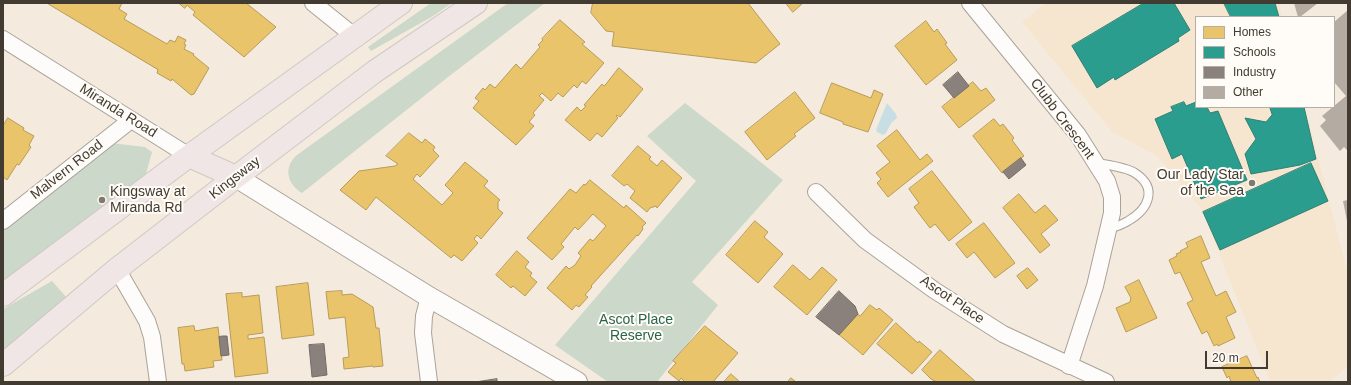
<!DOCTYPE html>
<style>
body{margin:0}
#map{position:relative;width:1351px;height:385px;overflow:hidden;background:#f4ebde;font-family:Helvetica,sans-serif}
canvas{display:block}
.frame{position:absolute;inset:0;border:4px solid #413b31;pointer-events:none}
.legend{position:absolute;left:1195px;top:16px;width:140px;height:92px;box-sizing:border-box;background:#fffbf7;border:1px solid #b3aea8;margin:0;padding:5px 7px;list-style:none;font-size:12px;color:#413b31}
.legend li{display:flex;align-items:center;gap:8px;height:20px}
.legend b{width:20px;border:1px solid #b3aea8}
.scale{position:absolute;left:1205px;top:351px;width:63px;height:18px;box-sizing:border-box;border:2px solid #413b31;border-top:0;padding-left:5px;font-size:12px;line-height:14px;white-space:nowrap;color:#413b31;-webkit-text-stroke:3px #fffbf7;paint-order:stroke}
</style>
<div id="map">
<canvas width="1351" height="385"></canvas>
<div class="frame"></div>
<ul class="legend">
<li><b style="height:11px;background:#e9c46a"></b>Homes</li>
<li><b style="height:11px;background:#2a9d8f"></b>Schools</li>
<li><b style="height:11px;background:#8a817c"></b>Industry</li>
<li><b style="height:11px;background:#b4aca2"></b>Other</li>
</ul>
<div class="scale">20 m</div>
</div>
<script>
const g = document.querySelector('canvas').getContext('2d');
g.lineJoin = 'round';
function paint(path, color) { g.fillStyle = color; g.fill(path, 'evenodd'); }
function stroke(path, color, width, dash) { g.strokeStyle = color; g.lineWidth = width; g.lineCap = dash ? 'butt' : 'round'; g.setLineDash(dash || []); g.stroke(path); }
function drawText(font, color, halo, rows, align = 'center') {
  g.font = font + ' Helvetica,sans-serif'; g.lineWidth = 4; g.setLineDash([]); g.textBaseline = 'middle'; g.strokeStyle = halo; g.fillStyle = color; for (const [text, x, y, turn = 0] of rows) {
    g.save(); g.translate(x, y); g.rotate((+turn || 0) * Math.PI / 180); g.textAlign = isNaN(turn) ? turn : align; if (halo) g.strokeText(text, 0, 0); g.fillText(text, 0, 0); g.restore();
  }
}
paint(new Path2D(`
 M1045,3H1279L1282,17H1196V107H1305L1348,274V367L1329,382H1270L1202,210L1157,156L1112,132L1022,22Z`), '#f6e6d0');
paint(new Path2D(`
 M431,3H452L433,16L371,51L368,47Z
 M508,3H545L448,77L302,193C287,184 283,167 297,155Z
 M685,103L738,144L783,180L692,282L718,305L657,382H608L555,345L696,181L647,136Z
 M102,142L145,147L152,152L141,192L3,295V221Z
 M52,281L74,306L3,365V309Z`), '#cbd8ca');
paint(new Path2D(`
 M887,103L896,114L897,118L891,123L886,133L883,135L877,132L876,130Z`), '#c7dee5');
const homes = new Path2D(`
 M47,3H122L119,9L127,14L124,19L167,44L170,40L175,42L178,36L186,40L184,44L186,45L184,49L194,54L193,55L209,68L194,94L191,95L172,79L171,81L157,73L158,70Z
 M179,3H246L276,27L244,57L193,15L195,12L187,5L185,8Z
 M593,3H748L780,44L756,63L612,46L614,32L606,31L591,13Z
 M786,3H803L793,12Z
 M560,20L585,42L582,44L604,63L586,84L582,81L577,88L574,85L563,97L558,93L551,101L542,93L539,96L544,100L533,113L535,115L529,122L534,126L516,145L473,108L479,101L475,98L483,88L485,90L490,84L495,88L516,64L521,69L540,47L538,45L543,40L542,39Z
 M926,21L934,32L937,29L947,43L945,44L957,60L926,85L895,46Z
 M619,68L643,89L620,117L617,115L616,116L618,118L602,137L597,133L590,141L565,120L577,107L581,111L586,106L584,105L602,84L604,86Z
 M973,82L981,91L986,88L995,100L959,128L942,107Z
 M832,83L871,98L874,90L883,94L868,132L843,124V122L820,113Z
 M795,92L815,118L794,134L796,136L767,160L745,132Z
 M8,118L24,128L23,130L34,136L29,145L31,147L19,165L17,164L7,180L3,177V126Z
 M994,119L1000,126L1003,124L1014,138L1012,140L1024,156L1002,173L973,136Z
 M897,130L920,160L927,154L933,161L888,197L877,183L881,179L876,173L890,162L877,146Z
 M409,133L422,143L425,139L435,147L433,150L439,156L420,177L417,174L413,179L442,205L453,193L445,185L465,162L488,181L484,186L500,200L498,202V209L503,213L481,239L477,235L474,239L478,243L462,261L454,255L451,258L376,197L366,210L340,190L359,171L395,166L398,164L386,156Z
 M638,146L651,157L649,159L657,166L662,160L682,178L657,208L656,206L650,208L647,212L630,198L635,191L627,184L624,186L612,176Z
 M932,171L972,222L949,241L935,224L930,228L914,207L919,203L909,189Z
 M590,180L624,208L626,205L646,223L642,227L643,229L638,236L637,235L591,286L592,287L585,295L588,297L579,307L576,305L572,310L547,288L566,266L569,269L575,265L581,256L578,253L590,239L593,241L606,226L593,214L578,230L575,227L561,244L564,247L552,260L527,238L570,189L576,193L584,184L585,185Z
 M1019,194L1035,213L1045,205L1058,220L1041,234L1050,245L1040,253L1003,208Z
 M755,221L768,232L764,237L783,254L758,283L726,255Z
 M984,223L1015,263L995,278L974,252L967,258L956,244Z
 M1201,236L1210,258L1201,262L1216,296L1226,291L1236,312L1226,317L1235,338L1218,346L1217,344L1214,346L1207,331L1202,334L1187,303L1193,300L1180,272L1175,274L1169,260L1177,256L1176,254L1181,252L1180,251L1188,247L1186,243Z
 M517,251L529,262L525,267L532,273L530,276L537,282L525,296L513,286L511,288L496,275Z
 M793,265L810,280L822,267L837,280L807,315L774,287Z
 M1028,268L1038,280L1027,289L1017,276Z
 M1139,280L1157,318L1126,332L1116,308L1130,302L1131,298L1125,287Z
 M308,283L314,335L282,339L276,287Z
 M342,291V295L352,294L373,307L376,328H379L383,366L373,367V366L344,369L343,358L349,357L345,317L329,319L326,292Z
 M242,293V297L259,295L263,333L248,335V339L264,337L268,373L235,377L226,294Z
 M870,305L877,310L879,308L893,320L863,355L837,333L855,312L860,316Z
 M896,323L918,343L919,341L932,352L912,374L877,344Z
 M194,326L195,331L218,327L222,360L213,361L214,367L185,371L184,364H182L178,328Z
 M705,326L738,353L713,382H685L681,378L679,381L668,372L676,363L673,361Z
 M940,350L976,382H937L931,379L922,370Z
 M1247,356L1257,378L1258,377L1260,382H1231L1229,376L1227,378L1222,367Z
 M731,374L740,382H724Z
 M791,378L796,382H788Z`);
paint(homes, '#e9c46a');
stroke(homes, '#b79b59', 1);
const schools = new Path2D(`
 M1144,3H1174L1190,30L1178,38L1179,41L1115,80L1114,77L1097,88L1072,46Z
 M1224,3H1275L1279,17H1231Z
 M1184,102L1186,106L1196,102V107H1207L1210,113L1218,111L1247,180L1201,199L1182,154L1172,159L1155,119L1173,111L1171,107Z
 M1270,107H1304L1316,159L1300,165L1251,174L1245,154L1256,139L1245,118L1266,122L1272,115Z
 M1311,163L1328,201L1220,250L1203,212Z`);
paint(schools, '#2a9d8f');
stroke(schools, '#318073', 1);
const industry = new Path2D(`
 M958,72L969,86L954,98L943,85Z
 M1021,158L1026,165L1009,179L1003,172Z
 M839,291L855,306L858,314L839,335L816,317Z
 M223,336H227L229,355L221,356L219,337Z
 M324,344L327,375L312,377L309,345Z
 M497,379V382H476Z`);
paint(industry, '#8a817c');
stroke(industry, '#746c66', 1);
paint(new Path2D(`
 M1294,3H1318L1300,17H1298Z
 M1348,10V151L1344,147L1340,151L1320,126L1326,120L1322,116L1346,96L1334,82V22Z
 M1348,200V221H1347L1343,201Z`), '#b4aca2');
const service = new Path2D(`
 M1097,163C1107,165 1126,167 1135,173C1158,188 1149,209 1128,221C1122,225 1115,227 1108,229`);
const minor = new Path2D(`
 M313,3L354,36
 M970,3L1078,135L1107,181L1112,197V213L1095,286L1069,366
 M3,39L189,156
 M816,192L865,240L934,290L1003,334L1106,382
 M3,221L131,120
 M117,269L147,321L152,337L158,382
 M429,382L423,333L424,316L429,297`);
const tertiary = new Path2D(`
 M236,177L429,297L577,382`);
const primary = new Path2D(`
 M189,156L236,177
 M3,295L189,156L401,3
 M3,365L117,269L236,177L374,72L476,3`);
stroke(service, '#a9a299', 10);
stroke(minor, '#a9a299', 18);
stroke(tertiary, '#a9a299', 22);
stroke(primary, '#cec9c2', 24);
stroke(service, '#fdfcfa', 8);
stroke(minor, '#fdfcfa', 16);
stroke(tertiary, '#fdfcfa', 20);
stroke(primary, '#f0e6e6', 22);
for (const [x, y, r, color] of [
 [1252,183,4,"#80796e"],
 [102,200,4,"#80796e"]
]) { const dot = new Path2D(); dot.arc(x, y, r, 0, 2 * Math.PI); g.fillStyle = color; g.fill(dot); stroke(dot, '#fffbf7', 1.5); }
drawText('14px', '#413b31', '#fffbf7', [
 ["Miranda Road",118,111,32],
 ["Clubb Crescent",1062,119,53],
 ["Malvern Road",67,170,-38],
 ["Kingsway",235,178,-38],
 ["Ascot Place",952,300,34]
]);
drawText('14px', '#413b31', '#fffbf7', [
 ["Our Lady Star",1244,175],
 ["of the Sea",1244,191],
 ["Kingsway at",110,192,"left"],
 ["Miranda Rd",110,208,"left"]
], 'right');
drawText('14px', '#29644c', '#fffbf7', [
 ["Ascot Place",636,320],
 ["Reserve",636,336]
]);
</script>
